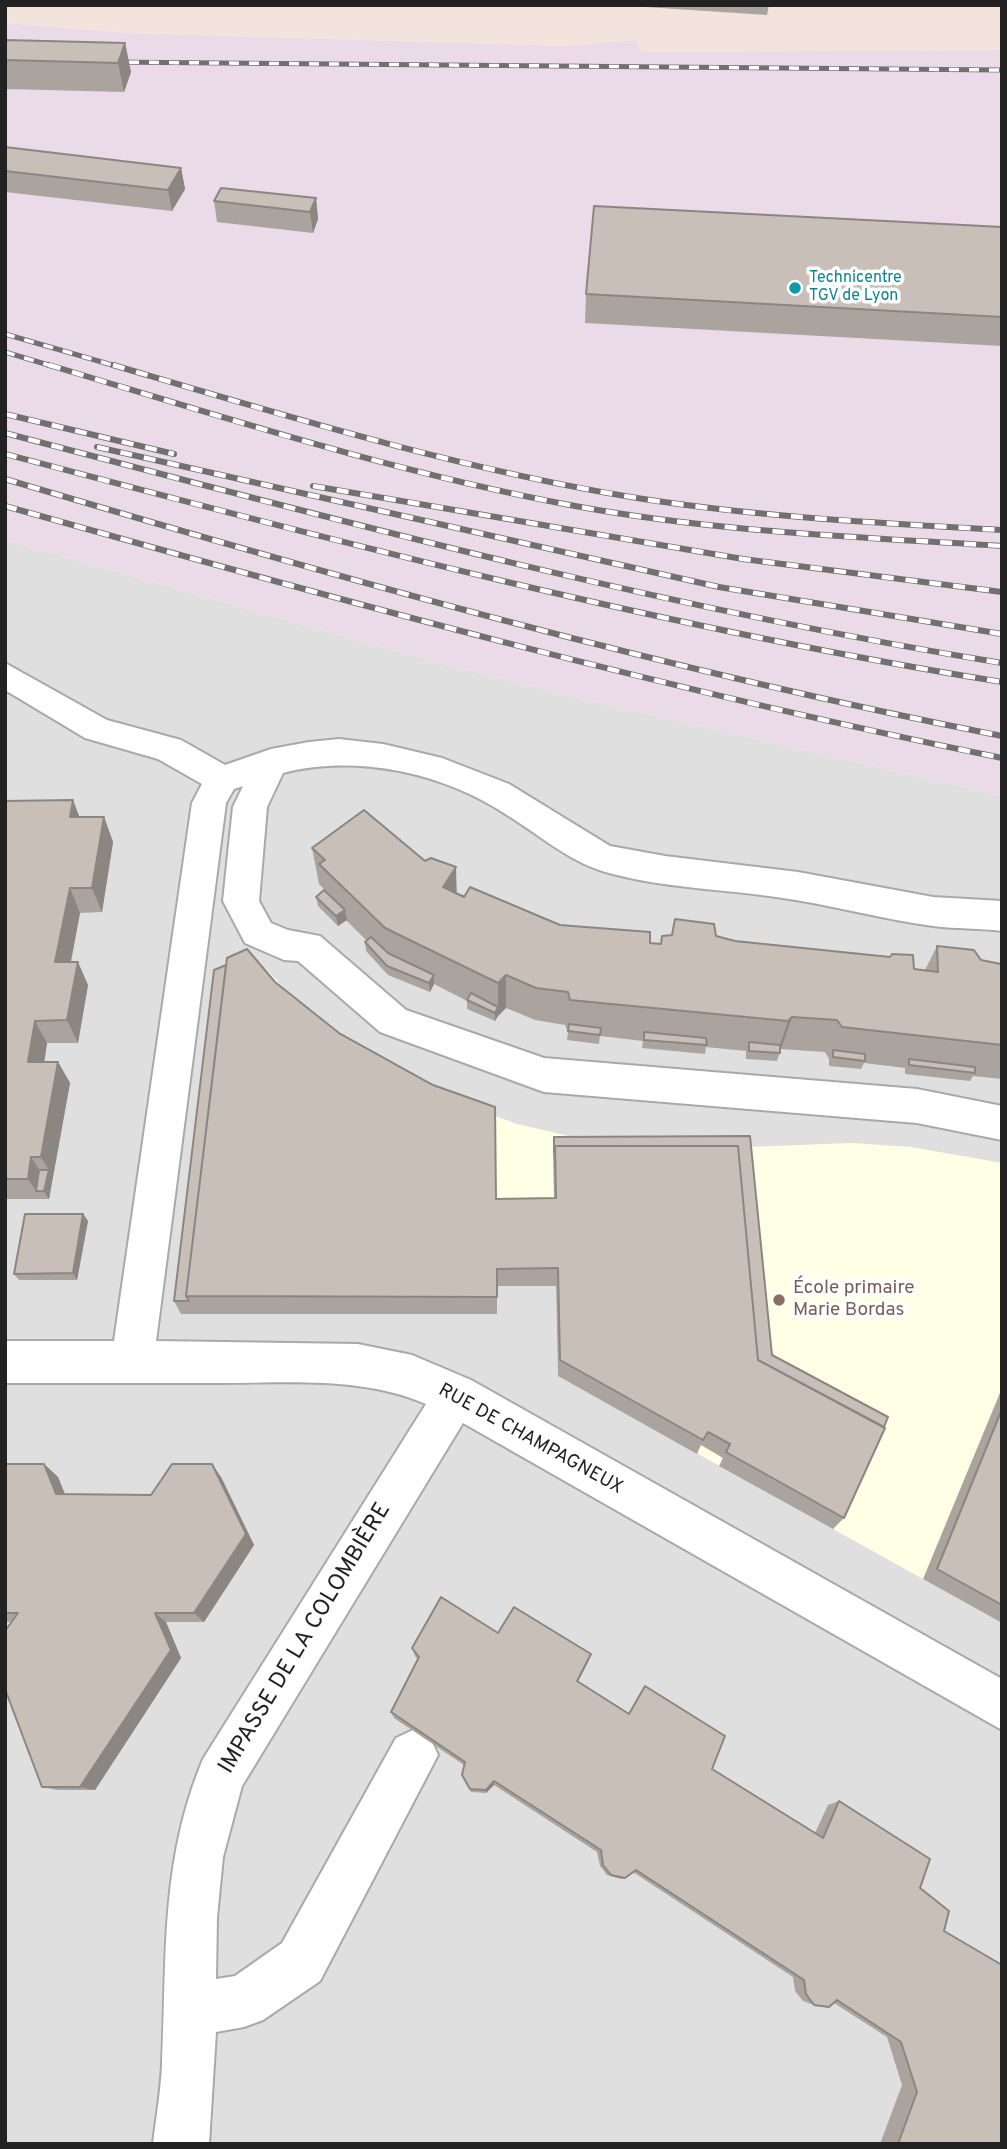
<!DOCTYPE html>
<meta charset="utf-8">
<style>
body{margin:0}
#map{position:relative;width:1007px;height:2149px;overflow:hidden;background:#f2efe9;font-family:Overpass,sans-serif}
canvas{display:block}
.frame{position:absolute;inset:0;border:7px solid #222;pointer-events:none}
</style>
<div id="map">
<canvas width="1007" height="2149"></canvas>
<div class="frame"></div>
</div>
<script>
const g = document.querySelector('canvas').getContext('2d');
g.lineJoin = 'round';
function paint(path, color) { g.fillStyle = color; g.fill(path, 'evenodd'); }
function stroke(path, color, width, dash) { g.strokeStyle = color; g.lineWidth = width; g.lineCap = dash ? 'butt' : 'round'; g.setLineDash(dash || []); g.stroke(path); }
function drawText(font, color, halo, rows, align = 'center') {
  g.font = font + ' Overpass,sans-serif'; g.lineWidth = 7; g.setLineDash([]); g.textBaseline = 'middle'; g.strokeStyle = halo; g.fillStyle = color; for (const [text, x, y, turn = 0] of rows) {
    g.save(); g.translate(x, y); g.rotate((+turn || 0) * Math.PI / 180); g.textAlign = isNaN(turn) ? turn : align; if (halo) g.strokeText(text, 0, 0); g.fillText(text, 0, 0); g.restore();
  }
}
paint(new Path2D(`
 M5,540L406,654L582,699L1002,796V2144H5Z`), '#e0dfdf');
paint(new Path2D(`
 M5,23L131,33L565,46L635,40L641,52L1002,50V796L582,699L406,654L5,540Z`), '#ebdbe8');
paint(new Path2D(`
 M265,968L305,1011L371,1060L432,1092L517,1124L573,1137L722,1148L851,1143L911,1147L1002,1163V1623L558,1376L556,1286H497V1314H181L220,987Z`), '#ffffe5');
paint(new Path2D(`
 M5,5H1002V50L641,52L635,40L565,46L131,33L5,23Z`), '#f3e3dd');
const minor = new Path2D(`
 M5,663L107,720L181,740L225,765L271,749L309,742L339,739L383,744L442,758L509,784L610,846L665,856L798,872L933,897L1002,901V931C979,928 956,929 933,926C880,919 829,904 776,897C721,889 666,888 613,874C571,864 543,837 507,815C443,773 358,754 283,773L267,807L259,901L271,923L288,930L320,936L406,1010L544,1058L917,1089L1002,1106V1140L917,1123L544,1092L380,1032L298,961L284,960L245,943L223,901L233,807L243,786L234,789L226,803L156,1341L358,1344L412,1355L471,1380L1002,1679V1730L463,1423L242,1786L223,1857L217,1917L216,1979L235,1976L282,1943L396,1738L413,1730L430,1738L438,1755L320,1981L263,2020L244,2027L216,2032L209,2144H153C156,2117 161,2091 162,2064C167,1956 160,1862 203,1759L426,1404C362,1376 287,1383 220,1383C148,1383 77,1383 5,1383V1341H114L192,803L202,784L158,759L85,738L5,690Z`);
stroke(minor, '#a9a9a9', 4);
paint(minor, '#fff');
const railFar1 = new Path2D(`
 M109,62L1002,70
 M5,334L119,367
 M5,352L55,367`);
const rail = new Path2D(`
 M49,365C223,417 396,473 575,506C716,532 860,537 1002,546
 M113,365C286,416 459,469 637,498C758,517 880,523 1002,530
 M5,414L174,454
 M5,433C335,520 664,608 1002,663
 M97,447L719,587L1002,634
 M5,454C335,541 664,628 1002,682
 M5,479C335,577 664,670 1002,736
 M313,486L743,559L1002,592
 M5,506C335,599 665,690 1002,758`);
stroke(railFar1, '#707070', 5);
stroke(rail, '#707070', 6);
stroke(railFar1, '#fff', 3.5, [10]);
stroke(rail, '#fff', 4.5, [12]);
paint(new Path2D(`
 M615,5H769L767,15Z
 M5,40L125,43L131,72L124,92L5,89Z
 M5,147L181,168L185,189L172,211L5,192Z
 M316,198L318,219L313,233L217,222L214,201Z
 M1002,227V346L585,323L586,294Z
 M5,801L79,816L104,817L113,842L102,912L80,913L71,962L88,985L78,1043H47L44,1062H58L70,1083L49,1199H6L5,1205Z
 M312,848L560,925L650,943L661,944L716,936L735,941L925,970L937,946L1002,968V1079L973,1076L970,1081L905,1074V1068L864,1063L861,1069L829,1066V1059L825,1052L781,1049L777,1061L746,1059V1051L706,1047L705,1054L642,1048L643,1041L600,1036L599,1044L567,1040L568,1032L565,1025L535,1020L506,1008L498,1016L495,1021L467,1009V1001L434,984L430,992L388,975L366,951L365,942L367,941L346,920L338,926L318,906L316,897L324,890L323,888L319,884Z
 M275,982L496,1199L554,1198L553,1152L554,1137L772,1355L844,1518L833,1529L719,1466L723,1458L701,1445L697,1454L558,1376L556,1286H497V1314H181L174,1301Z
 M83,1214L88,1221L77,1280H19L14,1274Z
 M1002,1388V1623L923,1579Z
 M5,1464H44L58,1477L65,1494L151,1495L221,1477L254,1545L204,1622H166L181,1658L95,1790H57L42,1787L12,1622H5Z
 M498,1633L591,1654L588,1662L578,1682L628,1714L645,1686L712,1769L815,1833L828,1805L839,1801L920,1888L944,1931L1002,2144H880L902,2085L887,2037L834,2003L814,2005L803,2001L795,1991L793,1977L633,1872L625,1878L621,1879L607,1875L600,1866L597,1852L494,1785L486,1793L471,1792L462,1775L464,1765L394,1718L391,1712L418,1660L415,1656L412,1648Z`), '#aba49e');
paint(new Path2D(`
 M125,43L131,72L124,92L118,63Z
 M181,168L185,189L172,211L168,190Z
 M316,198L318,219L313,233L310,212Z
 M73,800L83,826L70,817Z
 M104,817L113,842L102,912L92,888Z
 M456,867L457,903L443,887Z
 M70,888L80,913L66,986L55,962Z
 M345,910L347,920L338,926L336,916Z
 M78,962L88,985L78,1043L67,1020Z
 M434,975V984L430,992L429,983Z
 M506,975V1008L498,1016V983Z
 M498,1007V1016L495,1021V1013Z
 M792,1017L781,1049L777,1054L788,1021Z
 M35,1021L47,1043L41,1084L28,1062Z
 M58,1062L70,1083L49,1199L44,1191L49,1170L41,1157Z
 M31,1157L44,1177L36,1191L28,1179Z
 M83,1214L88,1221L77,1280L73,1273Z
 M44,1464L58,1477L70,1507L56,1494Z
 M212,1464L221,1477L254,1545L204,1622L194,1613Z
 M155,1613L166,1622L181,1658L95,1790L80,1787Z
 M591,1654L588,1662L574,1688L577,1681Z
 M494,1781V1785L486,1793V1790Z`), '#8b8681');
const building = new Path2D(`
 M5,40L125,43L118,63L5,60Z
 M5,147L181,168L168,190L5,171Z
 M221,188L316,198L310,212L214,201Z
 M594,206L1002,227V317L586,294Z
 M73,800L70,817H104L92,888H70L55,962H78L67,1020L35,1021L28,1062H58L41,1157H31L28,1179H5V801Z
 M364,810L425,861L431,858L456,867L443,887L464,897L470,887L560,925L650,932V943L661,944L662,936L672,935L675,919L714,924L716,936L735,941L890,957L892,954L913,955L914,969L938,972L937,946L974,950L981,960L1001,964L1002,1045L842,1027L837,1020L792,1017L788,1021L570,1000L568,992L536,988L506,975L498,983L385,928L319,864L325,860L312,848Z
 M324,890L345,910L336,916L316,897Z
 M371,937L388,953L434,975L429,983L387,966L365,942Z
 M247,949L275,982L339,1033L433,1085L495,1107L496,1199L556,1198L555,1146H738L758,1360L885,1428L844,1518L726,1452L730,1444L708,1432L703,1440L560,1360L558,1268L497,1269V1297L186,1296L227,958Z
 M226,965L186,1296L189,1301H174L214,970Z
 M471,993L498,1007L495,1013L467,1000Z
 M569,1024L601,1028L600,1035L568,1031Z
 M644,1032L706,1038L707,1045L644,1040Z
 M749,1042L780,1045V1053L749,1051Z
 M833,1050L865,1054V1061L833,1057Z
 M909,1059L975,1067V1073L909,1065Z
 M750,1136L772,1355L888,1417L884,1427L758,1360L738,1146H555L554,1152V1137Z
 M39,1170H49L44,1191H36Z
 M25,1214H83L73,1273L14,1274Z
 M1002,1409V1605L937,1569Z
 M5,1464H44L56,1494L151,1495L172,1464H212L246,1534L194,1613H155L171,1650L80,1787H42L5,1689V1631L18,1613H5Z
 M441,1597L498,1633L514,1607L591,1654L577,1681L629,1714L645,1686L725,1736L712,1769L823,1838L839,1801L930,1859L920,1888L949,1911L944,1931L1002,1965V2144H898L917,2092L901,2042L837,2000L829,2007L814,2005L806,1994L804,1980L636,1870L625,1878L611,1875L603,1865L601,1850L494,1781L486,1790L470,1789L462,1775L465,1762L391,1712L419,1657L412,1648Z`);
paint(building, '#c7bfb8');
stroke(building, '#8b8681', 2);
for (const [x, y, r, color] of [
 [795,288,7,"#0f9aa8"],
 [779,1300,7,"#8d6e63"]
]) { const dot = new Path2D(); dot.arc(x, y, r, 0, 2 * Math.PI); g.fillStyle = color; g.fill(dot); stroke(dot, '#fff', 2.5); }
drawText('16px', '#0d838f', '#fff', [
 ["Technicentre",809,279],
 ["TGV de Lyon",809,297]
], 'left');
drawText('19px', '#785e54', '#fff', [
 ["École primaire",793,1289],
 ["Marie Bordas",793,1311]
], 'left');
drawText('19px', '#222', '#fff', [
 ["RUE DE CHAMPAGNEUX",530,1440,29]
]);
drawText('23px', '#222', '#fff', [
 ["IMPASSE DE LA COLOMBIÈRE",306,1639,-59]
]);
</script>
